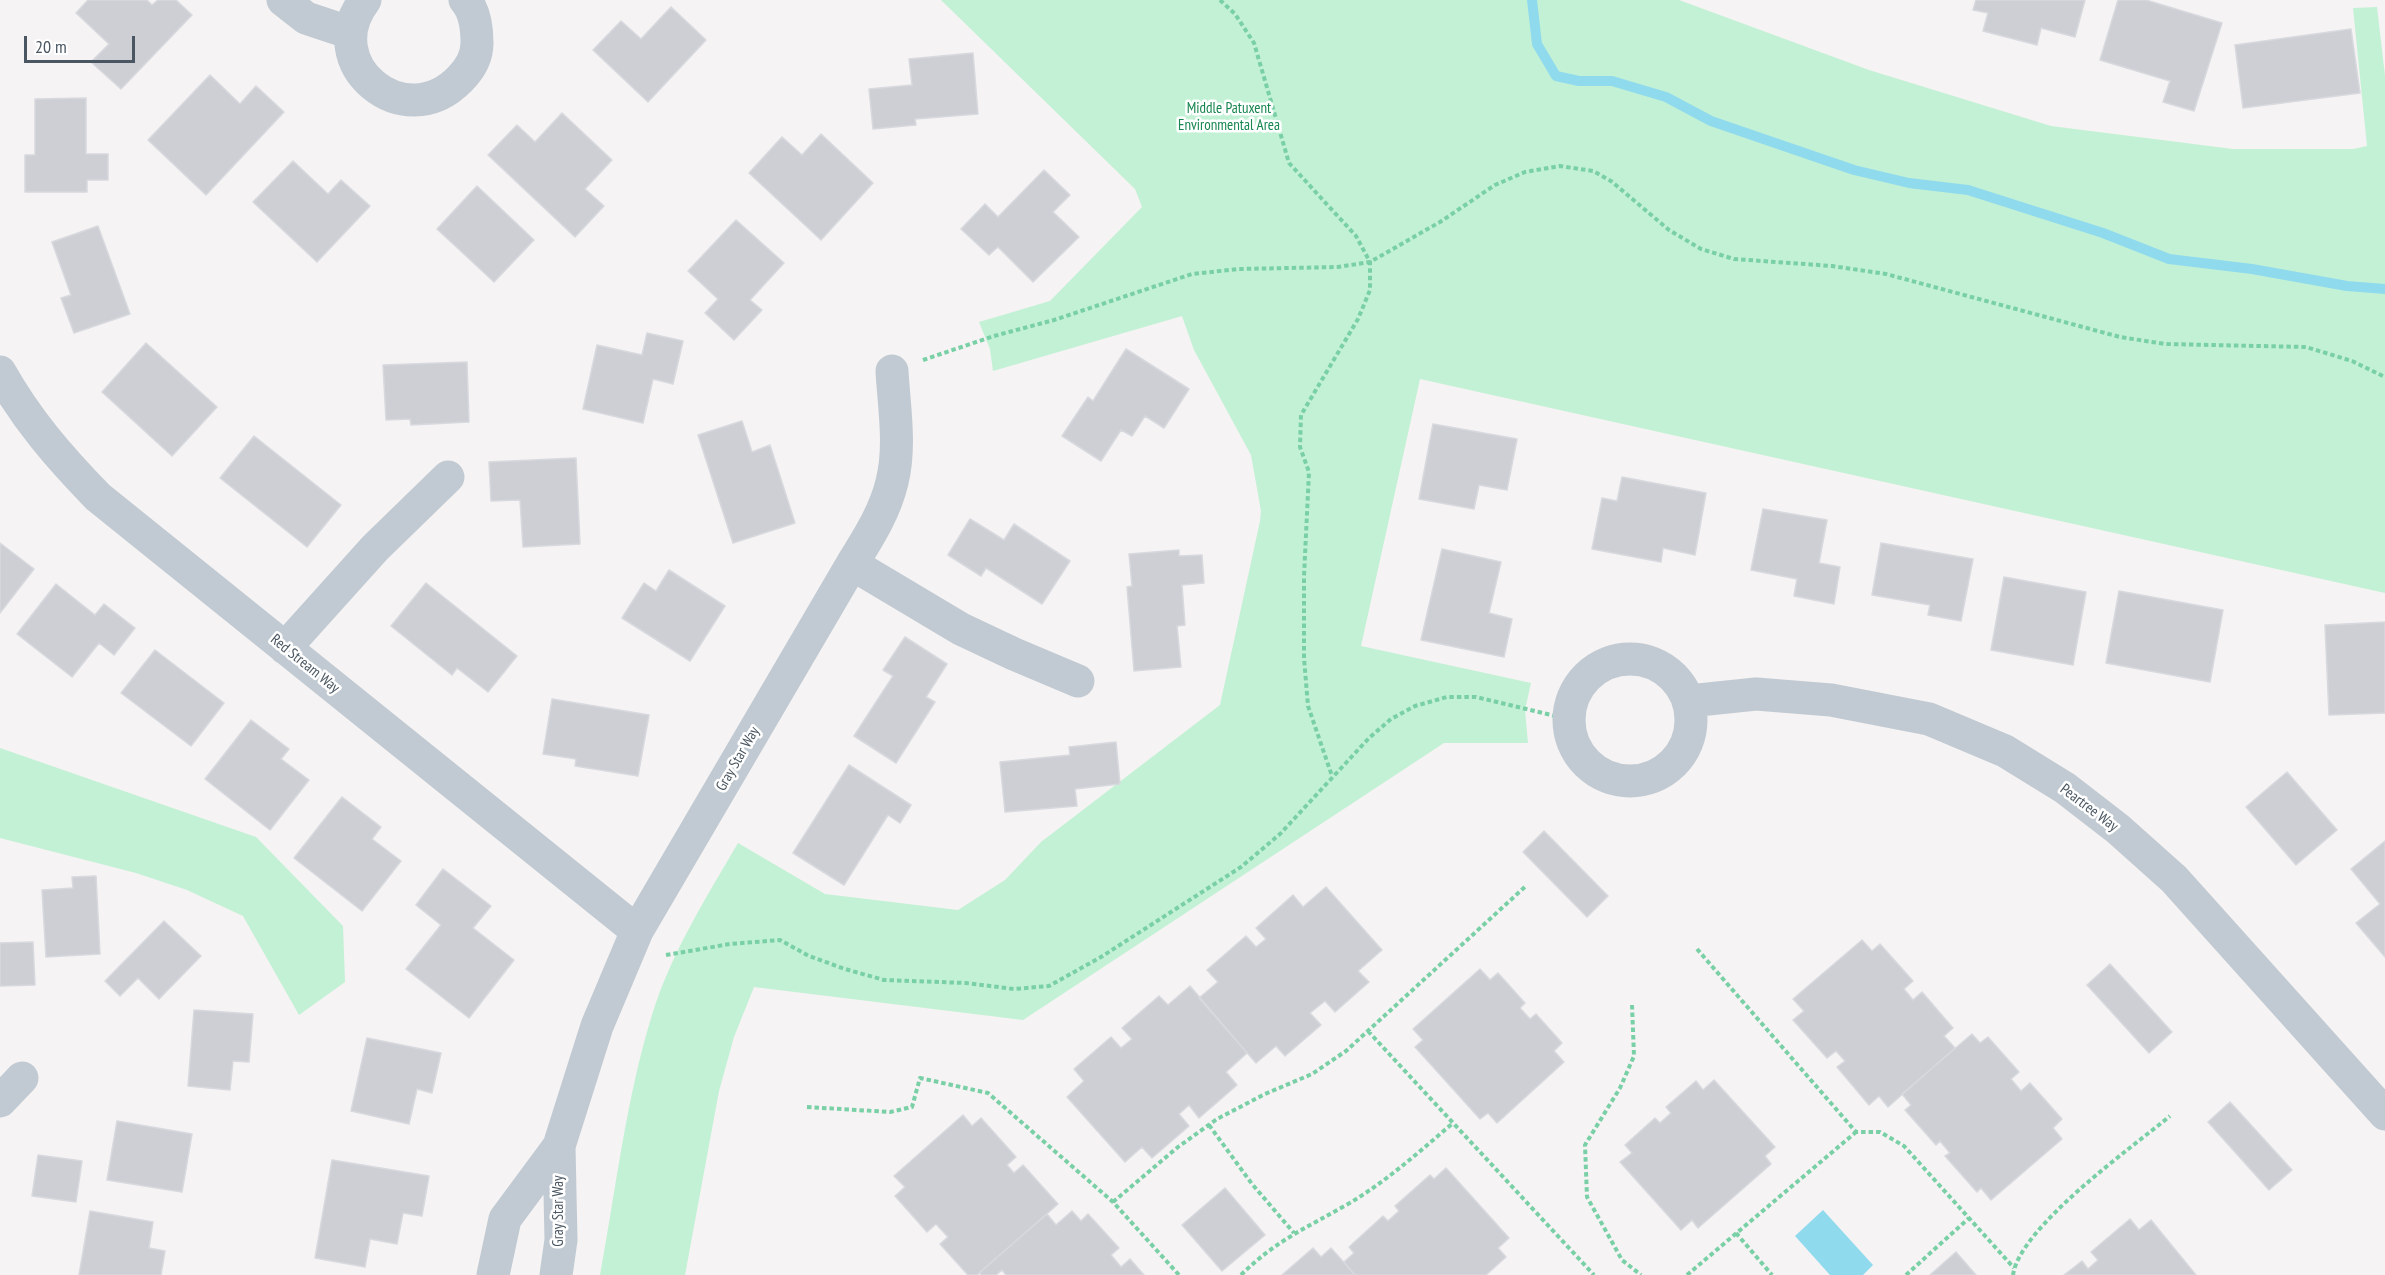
<!DOCTYPE html>
<style>
body{margin:0}
#map{position:relative;width:2385px;height:1275px;overflow:hidden;background:#f5f3f3;font-family:"PT Sans Narrow",sans-serif}
canvas{display:block}
.scale{position:absolute;left:24px;top:36px;width:111px;height:27px;box-sizing:border-box;border:3px solid #4a5661;border-top:0;padding-left:8px;font-size:18px;line-height:21px;white-space:nowrap;color:#4a5661;-webkit-text-stroke:4px #fff;paint-order:stroke}
</style>
<div id="map">
<canvas width="2385" height="1275"></canvas>
<div class="scale">20 m</div>
</div>
<script>
const g = document.querySelector('canvas').getContext('2d');
g.lineJoin = 'round';
function paint(path, color) { g.fillStyle = color; g.fill(path, 'evenodd'); }
function stroke(path, color, width, dash) { g.strokeStyle = color; g.lineWidth = width; g.lineCap = dash ? 'butt' : 'round'; g.setLineDash(dash || []); g.stroke(path); }
function drawText(font, color, halo, rows, align = 'center') {
  g.font = font + ' "PT Sans Narrow",sans-serif'; g.lineWidth = 5; g.setLineDash([]); g.textBaseline = 'middle'; g.strokeStyle = halo; g.fillStyle = color; for (const [text, x, y, turn = 0] of rows) {
    g.save(); g.translate(x, y); g.rotate((+turn || 0) * Math.PI / 180); g.textAlign = isNaN(turn) ? turn : align; if (halo) g.strokeText(text, 0, 0); g.fillText(text, 0, 0); g.restore();
  }
}
paint(new Path2D(`
 M941,0H1679L1869,70L2051,126L2233,149H2353L2367,146L2353,8L2377,7L2385,76V593L1420,379L1361,646L1531,683L1525,710L1528,743H1444L1023,1020L754,987L734,1037L719,1091L685,1275H600C616,1189 626,1099 652,1015C671,953 706,898 738,843L825,894L958,910L1005,880L1041,842L1220,705L1260,521L1261,511L1251,455L1194,350L1182,316L993,371L990,349L979,322L1050,301L1142,207L1135,189Z
 M0,748L256,837L343,926L345,982L299,1015L243,916L187,890L136,873L0,838Z`), '#c3f1d5');
paint(new Path2D(`
 M1823,1210L1873,1265L1863,1275H1830L1795,1236Z`), '#90daee');
stroke(new Path2D(`
 M1532,0L1537,44L1556,76L1579,81H1612L1666,97L1711,121L1854,170L1909,183L1968,190L2103,233L2169,259L2252,269L2347,286L2385,289`), '#90daee', 10);
const building = new Path2D(`
 M88,0H147L152,5L158,0H176L192,15L121,89L91,62L109,44L76,13Z
 M1976,0H2085L2075,37L2041,28L2037,45L1983,31L1988,13L1973,10Z
 M2118,0H2146L2222,23L2194,111L2163,102L2170,81L2100,60Z
 M671,7L706,40L648,102L593,50L621,21L641,39Z
 M2351,29L2360,93L2243,108L2235,45Z
 M973,53L978,114L915,119L916,125L873,129L869,89L912,85L909,59Z
 M210,75L240,104L256,86L284,112L206,195L148,140Z
 M86,98V154H108V180H87V192H25V155H35V99Z
 M562,113L612,160L585,189L604,206L575,237L488,155L517,125L535,142Z
 M821,134L873,183L821,240L749,173L782,137L802,155Z
 M293,161L328,194L341,180L370,206L317,262L253,202Z
 M1044,170L1070,195L1053,212L1079,237L1033,282L998,247L989,255L961,229L985,204L998,217Z
 M477,186L534,240L494,282L437,229Z
 M736,220L784,263L750,300L762,310L734,340L705,313L718,299L688,271Z
 M98,226L130,314L74,333L61,298L71,295L52,242Z
 M647,333L683,341L673,384L653,379L643,423L583,409L597,345L642,355Z
 M146,343L217,407L172,456L102,392Z
 M1126,349L1189,389L1164,428L1145,416L1132,436L1121,430L1101,461L1062,436L1088,397L1093,401Z
 M467,362L469,422L411,425L410,419L386,420L383,365Z
 M742,421L752,452L770,445L795,523L733,543L698,435Z
 M1433,424L1517,439L1507,490L1479,485L1474,509L1419,499Z
 M254,436L341,505L307,547L220,478Z
 M576,458L580,544L523,547L520,500L491,501L489,462Z
 M1622,477L1706,493L1695,555L1663,548L1661,562L1592,549L1602,498L1617,501Z
 M1763,509L1827,520L1819,563L1840,567L1834,604L1794,596L1797,579L1751,570Z
 M970,519L1004,540L1014,524L1070,561L1042,604L986,568L981,576L948,555Z
 M0,543L34,569L0,613Z
 M1881,543L1973,559L1961,621L1928,615L1930,605L1872,595Z
 M1442,549L1501,562L1489,613L1512,619L1504,657L1421,640Z
 M1179,550V556L1202,555L1204,583L1182,585L1185,625L1177,626L1181,667L1134,671L1127,587L1132,586L1129,554Z
 M669,570L725,606L690,661L622,618L644,583L656,591Z
 M2004,577L2086,592L2073,665L1991,650Z
 M426,583L517,656L488,692L457,668L452,675L391,626Z
 M56,584L95,615L104,604L135,628L114,655L99,643L72,677L17,634Z
 M2119,591L2223,610L2210,682L2106,663Z
 M2385,622V713L2329,715L2325,625Z
 M905,637L947,664L926,697L935,702L896,763L854,736L893,676L883,670Z
 M155,650L224,703L191,746L121,693Z
 M552,699L649,715L638,776L575,766L576,759L543,754Z
 M251,720L289,749L281,759L309,780L270,830L205,779Z
 M1116,742L1120,784L1075,789L1077,806L1005,812L1000,762L1070,755L1069,747Z
 M849,765L911,805L900,823L888,815L844,885L793,853Z
 M2287,772L2337,830L2296,865L2246,807Z
 M342,797L381,827L372,839L401,861L362,911L294,858Z
 M1544,831L1608,896L1587,917L1523,852Z
 M2385,841V957L2356,923L2380,904L2351,869Z
 M443,869L491,906L473,928L514,960L469,1018L406,969L441,925L416,905Z
 M96,876L100,954L46,957L42,890L73,888L72,877Z
 M1326,887L1382,950L1358,971L1369,982L1335,1012L1325,1001L1310,1013L1321,1025L1285,1056L1276,1046L1256,1063L1199,998L1218,982L1207,970L1246,936L1256,947L1266,939L1256,928L1293,895L1303,907Z
 M164,921L201,956L159,999L138,978L120,996L105,981Z
 M1862,940L1872,951L1880,944L1913,981L1904,989L1913,1000L1922,992L1953,1028L1944,1036L1955,1048L1888,1107L1879,1096L1869,1105L1837,1067L1845,1061L1836,1051L1827,1058L1793,1020L1804,1011L1793,999Z
 M33,942L35,985L0,986V943Z
 M2110,964L2172,1032L2149,1053L2087,985Z
 M1480,969L1490,980L1498,973L1525,1003L1520,1008L1530,1019L1536,1014L1562,1043L1554,1051L1564,1062L1497,1123L1488,1113L1480,1119L1415,1047L1423,1040L1413,1029Z
 M1190,986L1247,1053L1226,1072L1237,1085L1199,1118L1189,1105L1179,1114L1189,1126L1152,1158L1142,1147L1125,1162L1067,1097L1084,1081L1074,1069L1111,1037L1121,1048L1132,1039L1122,1028L1159,996L1168,1005Z
 M194,1010L253,1014L249,1062L233,1061L230,1090L188,1086Z
 M1972,1034L1980,1043L1988,1037L2019,1072L2011,1079L2021,1091L2030,1083L2062,1119L2053,1128L2062,1139L1991,1200L1981,1188L1977,1192L1945,1156L1950,1153L1940,1141L1936,1145L1905,1110L1911,1105L1902,1094Z
 M367,1038L441,1053L432,1093L417,1089L409,1124L351,1111Z
 M1714,1080L1775,1147L1765,1156L1771,1164L1698,1228L1692,1220L1681,1230L1620,1162L1632,1153L1625,1145L1655,1118L1660,1123L1671,1113L1666,1107L1696,1081L1703,1090Z
 M2230,1102L2292,1170L2269,1190L2208,1122Z
 M963,1115L972,1126L981,1118L1016,1157L1007,1165L1014,1173L1023,1165L1058,1204L977,1275H968L940,1244L948,1237L936,1224L927,1232L895,1196L905,1187L894,1176Z
 M117,1121L192,1134L182,1192L107,1180Z
 M38,1155L82,1161L76,1202L32,1196Z
 M332,1160L429,1176L422,1216L403,1213L397,1244L370,1239L365,1267L315,1258Z
 M1446,1168L1509,1238L1498,1248L1506,1257L1486,1275H1355L1344,1262L1354,1253L1349,1247L1383,1216L1388,1221L1399,1211L1395,1206L1430,1175L1434,1179Z
 M1225,1188L1265,1235L1222,1271L1182,1225Z
 M90,1211L153,1222L149,1248L165,1251L161,1275H79Z
 M1072,1211L1081,1221L1088,1214L1119,1248L1111,1255L1121,1267L1130,1259L1144,1275H1006L1002,1270L996,1275H982L979,1273L1047,1214L1056,1225Z
 M2130,1219L2139,1230L2151,1220L2196,1275H2064L2082,1261L2088,1269L2098,1260L2091,1252Z
 M1313,1248L1321,1257L1331,1248L1355,1275H1282Z
 M1956,1252L1976,1275H1930Z`);
paint(building, '#cdcfd5');
stroke(building, '#d7d9de', 1.5);
stroke(new Path2D(`
 M1220,0L1235,14L1254,43L1289,163L1356,236L1370,262V290L1358,319L1301,415L1300,447L1309,472L1304,576V658L1308,706L1332,776
 M923,360L994,336L1054,320L1192,274L1239,269L1338,267L1370,262L1440,222L1495,185L1525,172L1560,166L1593,171L1611,181L1669,230L1701,249L1734,259L1832,266L1886,274L2120,337L2165,344L2306,347L2352,361L2385,377
 M1697,949L1856,1132H1880L1904,1146L2014,1268
 M666,955L730,944L780,940L809,956L845,969L884,980L966,983L1014,989L1049,986L1101,957L1241,867L1280,834L1369,738L1391,719L1415,706L1447,697H1476L1568,719
 M1632,1005L1634,1056L1620,1088L1585,1145L1587,1197L1622,1260L1641,1275
 M1368,1031L1594,1275
 M807,1107L890,1112L912,1107L920,1078L988,1093L1113,1202L1179,1275
 M1209,1125L1252,1184L1294,1233
 M1113,1202L1178,1147L1217,1119L1265,1094L1312,1074L1346,1051L1527,885
 M1736,1233L1772,1275
 M1241,1275C1275,1241 1308,1227 1348,1204C1387,1181 1419,1152 1453,1123
 M1687,1275L1856,1132
 M1906,1275L1969,1218
 M2013,1275C2020,1227 2130,1149 2170,1116`), '#7ad0a6', 4, [4.5, 3]);
stroke(new Path2D(`
 M283,0L306,18L351,33
 M365,0C316,63 404,137 460,79C470,69 477,58 477,43C477,28 475,11 465,0
 M0,372C27,420 59,457 98,497L637,931
 M852,564L961,629L1014,654L1078,681
 M285,648L375,548L448,477
 M1569 720a61 61 0 1 1 122 0a61 61 0 1 1-122 0Z
 M1689,701L1756,694L1831,700L1929,719L2005,751L2065,788L2118,829L2174,879L2385,1114
 M0,1101L22,1078
 M493,1275L505,1219L559,1146L597,1026L637,931L852,564C868,538 885,512 892,482C901,446 894,407 892,371
 M556,1275L561,1240L559,1146`), '#c1cad2', 33);
drawText('15px', '#17864f', '#fff', [
 ["Middle Patuxent",1229,109],
 ["Environmental Area",1229,126]
]);
drawText('15px', '#4a5661', '#fff', [
 ["Red Stream Way",305,664,39],
 ["Gray Star Way",738,759,-60],
 ["Peartree Way",2089,808,37],
 ["Gray Star Way",559,1211,-90]
]);
</script>
